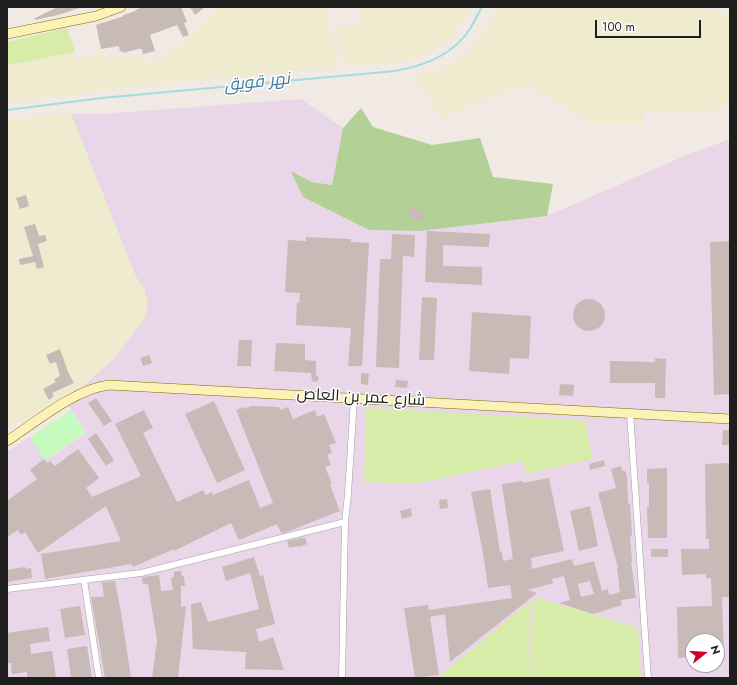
<!DOCTYPE html>
<meta charset="utf-8">
<style>
body{margin:0}
#map{position:relative;width:737px;height:685px;overflow:hidden;background:#f0e9e4;font-family:Jost,sans-serif}
canvas{display:block}
.frame{position:absolute;inset:0;border:8px solid #1e1e1e;pointer-events:none}
.north{position:absolute;left:685px;top:633px;width:40px;height:40px;box-sizing:border-box;background:#fff;border:1px solid #a5a5a5;border-radius:50%;rotate:73deg;font-size:11px;font-weight:700;line-height:16px;text-align:center;color:#1e1e1e}
.north::after{content:'';display:block;margin:auto;width:14px;height:18px;background:#cd0028;clip-path:polygon(50% 0,100% 100%,50% 72%,0 100%)}
.scale{position:absolute;left:595px;top:20px;width:106px;height:18px;box-sizing:border-box;border:2px solid #1e1e1e;border-top:0;padding-left:5px;font-size:12px;line-height:14px;white-space:nowrap;color:#1e1e1e;-webkit-text-stroke:3px #fff;paint-order:stroke}
</style>
<div id="map">
<canvas width="737" height="685"></canvas>
<div class="frame"></div>
<div class="north">N</div>
<div class="scale">100 m</div>
</div>
<script>
const g = document.querySelector('canvas').getContext('2d');
g.lineJoin = 'round';
function paint(path, color) { g.fillStyle = color; g.fill(path, 'evenodd'); }
function stroke(path, color, width, dash) { g.strokeStyle = color; g.lineWidth = width; g.lineCap = dash ? 'butt' : 'round'; g.setLineDash(dash || []); g.stroke(path); }
function drawText(font, color, halo, rows, align = 'center') {
  g.font = font + ' Jost,Cairo,sans-serif'; g.lineWidth = 3; g.setLineDash([]); g.textBaseline = 'middle'; g.strokeStyle = halo; g.fillStyle = color; for (const [text, x, y, turn = 0] of rows) {
    g.save(); g.translate(x, y); g.rotate((+turn || 0) * Math.PI / 180); g.textAlign = isNaN(turn) ? turn : align; if (halo) g.strokeText(text, 0, 0); g.fillText(text, 0, 0); g.restore();
  }
}
paint(new Path2D(`
 M301,99L343,128L332,185L312,182L292,171L369,230L420,231L547,216L687,155L730,139V678H7V452L30,437L46,460L86,433L66,401L145,290L136,277L71,114H102ZM693,641H717V665H693Z`), '#e9d6e9');
paint(new Path2D(`
 M221,7H325L340,67L170,82L7,103V65L75,52L76,58L96,55L100,46L102,59L139,54L144,65L169,55Z
 M359,7H472L462,24L450,39L432,52L413,59L394,62L345,67L335,30L363,21Z
 M501,7H697L730,16V106L722,104L712,111H644V123H592L563,104L530,88L507,91L441,118L414,77L457,63L477,44L497,10Z
 M71,114L136,277L145,290L148,305L145,318L114,359L66,401L7,427V119Z`), '#efebce');
paint(new Path2D(`
 M67,28L75,52L7,65V42Z
 M366,408L585,420L593,459L527,474L523,461L413,484L364,482Z
 M534,597L638,628L641,678H530Z
 M531,601L529,678H437Z`), '#d7eca8');
paint(new Path2D(`
 M361,108L373,127L432,145L480,138L493,177L553,184L547,216L420,231L369,230L303,197L291,171L312,182L332,185L343,128Z`), '#b3d097');
paint(new Path2D(`
 M71,410L86,432L45,460L30,437Z`), '#c6fbbf');
stroke(new Path2D(`
 M7,110L102,98L395,71C424,66 453,55 470,29C474,22 478,14 482,7`), '#a3dddf', 2);
paint(new Path2D(`
 M58,7L79,8L58,15L35,20V18Z
 M143,7H181L187,22L184,23L189,35L183,37L177,25L150,35L155,51L143,54L142,49H138L123,53L122,51L120,52L119,46L101,49L96,25L124,16L123,15L136,11L135,10Z
 M190,7H205L195,15Z
 M26,195L29,206L20,209L16,198Z
 M412,207L425,212L421,222L408,216Z
 M35,224L39,236L45,235L47,241L38,244L44,267L37,269L35,262L20,265L19,259L33,256L24,227Z
 M427,231L490,234L489,247L443,245V266L482,267V285L425,282Z
 M392,234L415,235L414,257L403,256L399,368L376,367L380,259H391Z
 M306,237L351,239V242L369,243L362,366H348L351,328L296,325L297,303H299L300,293L285,292L288,240L306,241Z
 M730,241V394L714,395L710,242Z
 M422,297L437,298L434,360H419Z
 M573 315a16 16 0 1 1 32 0a16 16 0 1 1-32 0Z
 M472,312L531,316L529,359L510,358L509,374L469,371Z
 M239,340H252L251,366H237Z
 M276,343L305,344V360L316,361V373H315L319,378L318,381L315,382L312,381L311,373L274,371Z
 M60,349L68,372L74,383L52,393L54,396L49,400L43,389L56,382L54,379L60,376L56,362L50,364L46,355Z
 M149,355L152,363L143,366L140,358Z
 M655,358L666,359L665,398H655V383H610V361L655,362Z
 M361,373L369,374L368,385L361,384Z
 M396,380L408,381L407,388L395,387Z
 M560,384L574,385L573,396L559,395Z
 M96,398L112,421L104,426L88,403Z
 M214,401L245,470L217,483L185,414Z
 M251,406L279,407L280,410L288,407L293,419L315,410L317,417L324,414L336,443L329,445L332,453L327,455L331,465L325,467L332,484L330,485L340,511L284,533H281L277,524L239,540L231,523L174,551V549L133,567L131,564L45,579L41,554L121,541L106,506L38,553L25,532L21,535L18,530L7,537V501L37,479L30,470L44,459L47,463L50,461L55,466L78,449L99,478L86,488L92,497L141,476L115,424L144,410L153,428L143,433L177,502L203,490L206,495L212,492L213,495L249,480L260,508L273,503L236,410L243,407L244,409Z
 M723,430H730V445H722Z
 M96,433L114,460L106,466L88,439Z
 M604,460L605,466L590,470L589,464Z
 M730,463V597H722L724,656L717,657V641H693V657L678,658L677,607L712,606L711,578H706V574L682,575L681,549H709V539H706L705,464Z
 M621,466L622,471H625L627,476L628,504L630,503L632,536H630L632,562H631L636,598L621,600L622,605L593,614L559,603L570,600L564,576L552,579L553,583L528,590L537,593L450,662L445,614L430,617L439,675L415,678L404,608L428,605L429,610L512,598L510,585L488,588L483,553L471,492L490,489L500,552H502L503,561L513,559L502,484L523,481V483L549,478L564,551L531,558L532,569L572,559L574,566L594,561L602,591L608,589L609,595L620,592L617,568H618L598,493L616,488L611,469ZM590,581L594,594L581,597L578,584Z
 M667,468V538H648L647,507H649V483H647V469Z
 M447,499L448,508L440,509L439,500Z
 M590,506L598,546L579,551L570,511Z
 M411,508L412,516L402,519L400,511Z
 M305,537L307,544L299,547V546L289,548L287,541Z
 M651,549H668V557H651Z
 M254,557L260,576L263,575L275,624L256,629L259,642L273,637L284,670L245,669L246,652L193,649L191,604L201,602L208,622L259,609L250,573L226,581L222,567Z
 M25,567L26,569L31,568L32,578L7,582V570Z
 M181,571L182,576H184L185,586H181V607L186,606L178,678H152L157,641L148,584H143L142,577L159,575L161,591L173,590L171,578L174,577V572Z
 M115,581L121,612L131,678H105L95,620L91,597H104L102,582Z
 M80,606L85,635L65,638L60,609Z
 M48,627L50,641L30,644L31,654L52,651L56,678H27V672L12,674L11,663H7V633Z
 M87,646L92,678H71L67,649Z`), '#c8bab7');
const street = new Path2D(`
 M630,413L648,678
 M84,580L99,678
 M7,589L141,573L345,522
 M342,678L345,522L348,494L354,398`);
const secondary = new Path2D(`
 M7,34L96,16L121,7
 M7,441C36,422 75,389 109,385L730,419`);
stroke(street, '#a2a2a2', 7);
stroke(secondary, '#7a6f01', 10);
stroke(street, '#fff', 6);
stroke(secondary, '#fcf1b6', 9);
drawText('16px', '#1e1e1e', '#fff', [
 ["شارع عمر بن العاص",361,398,3]
]);
drawText('italic 17px', '#3f7e9a', '#fff', [
 ["نهر قويق",257,83,-6]
]);
</script>
